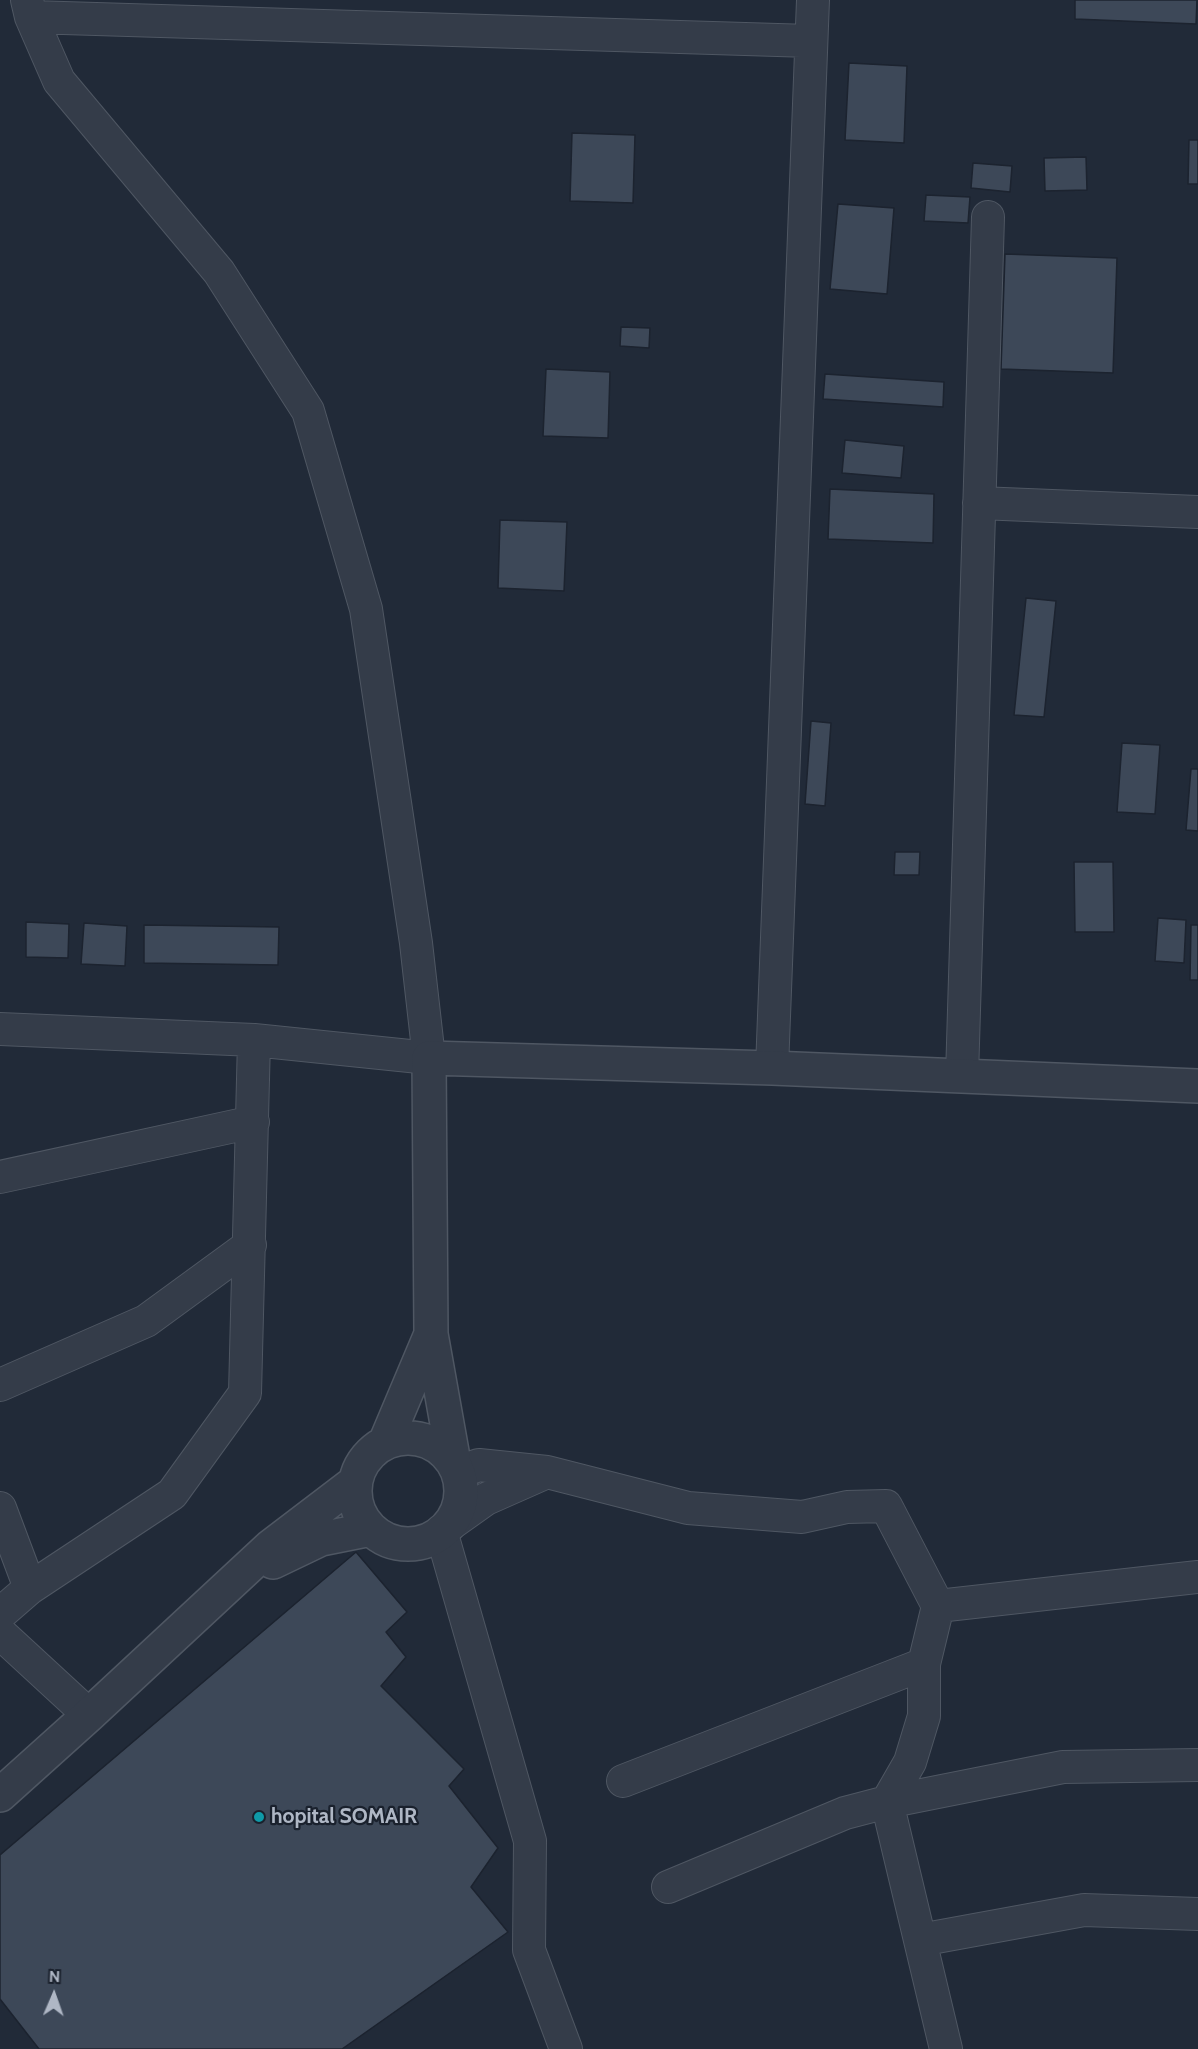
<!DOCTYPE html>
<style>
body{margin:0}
#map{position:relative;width:1198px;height:2049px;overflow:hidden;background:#212a38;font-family:Cabin,sans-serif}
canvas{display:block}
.north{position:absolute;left:24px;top:1965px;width:60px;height:60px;-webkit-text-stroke:4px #1a212d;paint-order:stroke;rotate:2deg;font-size:16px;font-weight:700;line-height:24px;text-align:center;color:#afb7c5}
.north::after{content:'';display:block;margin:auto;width:21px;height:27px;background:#afb7c5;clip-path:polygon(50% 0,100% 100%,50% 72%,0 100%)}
</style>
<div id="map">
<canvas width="1198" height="2049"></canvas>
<div class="north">N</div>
</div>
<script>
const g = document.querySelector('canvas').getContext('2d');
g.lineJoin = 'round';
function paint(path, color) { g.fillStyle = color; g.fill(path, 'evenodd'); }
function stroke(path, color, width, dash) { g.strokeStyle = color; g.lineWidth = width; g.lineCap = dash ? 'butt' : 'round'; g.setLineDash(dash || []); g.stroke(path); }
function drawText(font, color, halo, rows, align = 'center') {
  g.font = font + ' Cabin,sans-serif'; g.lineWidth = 4.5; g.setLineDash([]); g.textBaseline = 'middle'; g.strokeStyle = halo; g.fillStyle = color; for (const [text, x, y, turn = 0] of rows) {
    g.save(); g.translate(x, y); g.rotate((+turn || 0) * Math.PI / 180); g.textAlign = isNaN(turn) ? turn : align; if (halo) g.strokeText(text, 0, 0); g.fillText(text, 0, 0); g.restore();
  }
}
const building = new Path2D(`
 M1075,0H1197L1196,24L1075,19Z
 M849,63L907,66L904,143L845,140Z
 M572,133L635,135L633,203L570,201Z
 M1189,140H1198V184H1188Z
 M1086,157L1087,190L1045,191L1044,158Z
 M973,163L1012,166L1010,192L971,188Z
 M926,195L970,197L968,223L924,221Z
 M838,204L894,208L887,294L830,289Z
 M1005,254L1117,258L1113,373L1001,369Z
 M621,327L650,328L649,348L620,346Z
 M546,369L610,372L608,438L543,436Z
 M825,374L944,382L943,407L823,399Z
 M845,440L904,446L901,478L842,473Z
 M830,489L934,494L933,543L828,539Z
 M500,520L567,522L564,591L498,588Z
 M1026,598L1056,601L1044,717L1014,715Z
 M811,721L831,723L825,806L805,804Z
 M1122,743L1160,745L1155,814L1117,812Z
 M1191,769H1198V831L1186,830Z
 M895,852H920L919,875H894Z
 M1074,862H1113L1114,932H1075Z
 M1158,918L1186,920L1184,963L1155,961Z
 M26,922L69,924L68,958L26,957Z
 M84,923L127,926L125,966L81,964Z
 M144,925L279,927L278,965L144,963Z
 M1191,925H1198V980H1190Z
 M356,1552L407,1612L386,1632L406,1657L381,1686L464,1769L449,1786L498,1848L471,1887L508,1932L342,2049H39L0,1999V1855Z`);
paint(building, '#3d4858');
stroke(building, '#1c232f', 1.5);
const minor = new Path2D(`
 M31,17L810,41
 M979,503L1198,512
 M0,1029L254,1040L429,1058L416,943L366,609L308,411L219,272L59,81L31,17L27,0
 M772,1068L813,0
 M962,1076L988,217
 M0,1177L253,1122
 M0,1385L146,1321L250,1245
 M458,1472L479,1465L547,1472L688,1508L802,1517L847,1507L886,1506L938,1606
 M547,1472L486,1499L441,1531L530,1841L529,1950L566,2049
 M0,1508L30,1588L0,1614
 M30,1588L172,1494L245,1393L254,1040
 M0,1633L89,1715
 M924,1664V1716L910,1762L887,1802L946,2049
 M623,1781L924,1664L938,1606L1198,1577
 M668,1887L845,1813L887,1802L1063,1767L1198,1765
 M920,1940L1084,1910L1198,1914`);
const tertiary = new Path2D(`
 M355 1491a53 53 0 1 1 106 0a53 53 0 1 1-106 0Z
 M385,1443L431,1334
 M454,1463L431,1334L429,1058L772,1068L1198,1086
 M273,1562L321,1539L371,1529
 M0,1795L89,1715L271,1546L355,1482`);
stroke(minor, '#4f5763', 34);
stroke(tertiary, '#4f5763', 36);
stroke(minor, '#343c49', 32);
stroke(tertiary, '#343c49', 33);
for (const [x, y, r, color] of [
 [259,1817,6,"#0f9aa8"]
]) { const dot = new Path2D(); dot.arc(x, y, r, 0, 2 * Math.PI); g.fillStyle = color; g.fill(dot); stroke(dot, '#1a212d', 2); }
drawText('bold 21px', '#afb7c5', '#1a212d', [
 ["hopital SOMAIR",271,1817]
], 'left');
</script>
